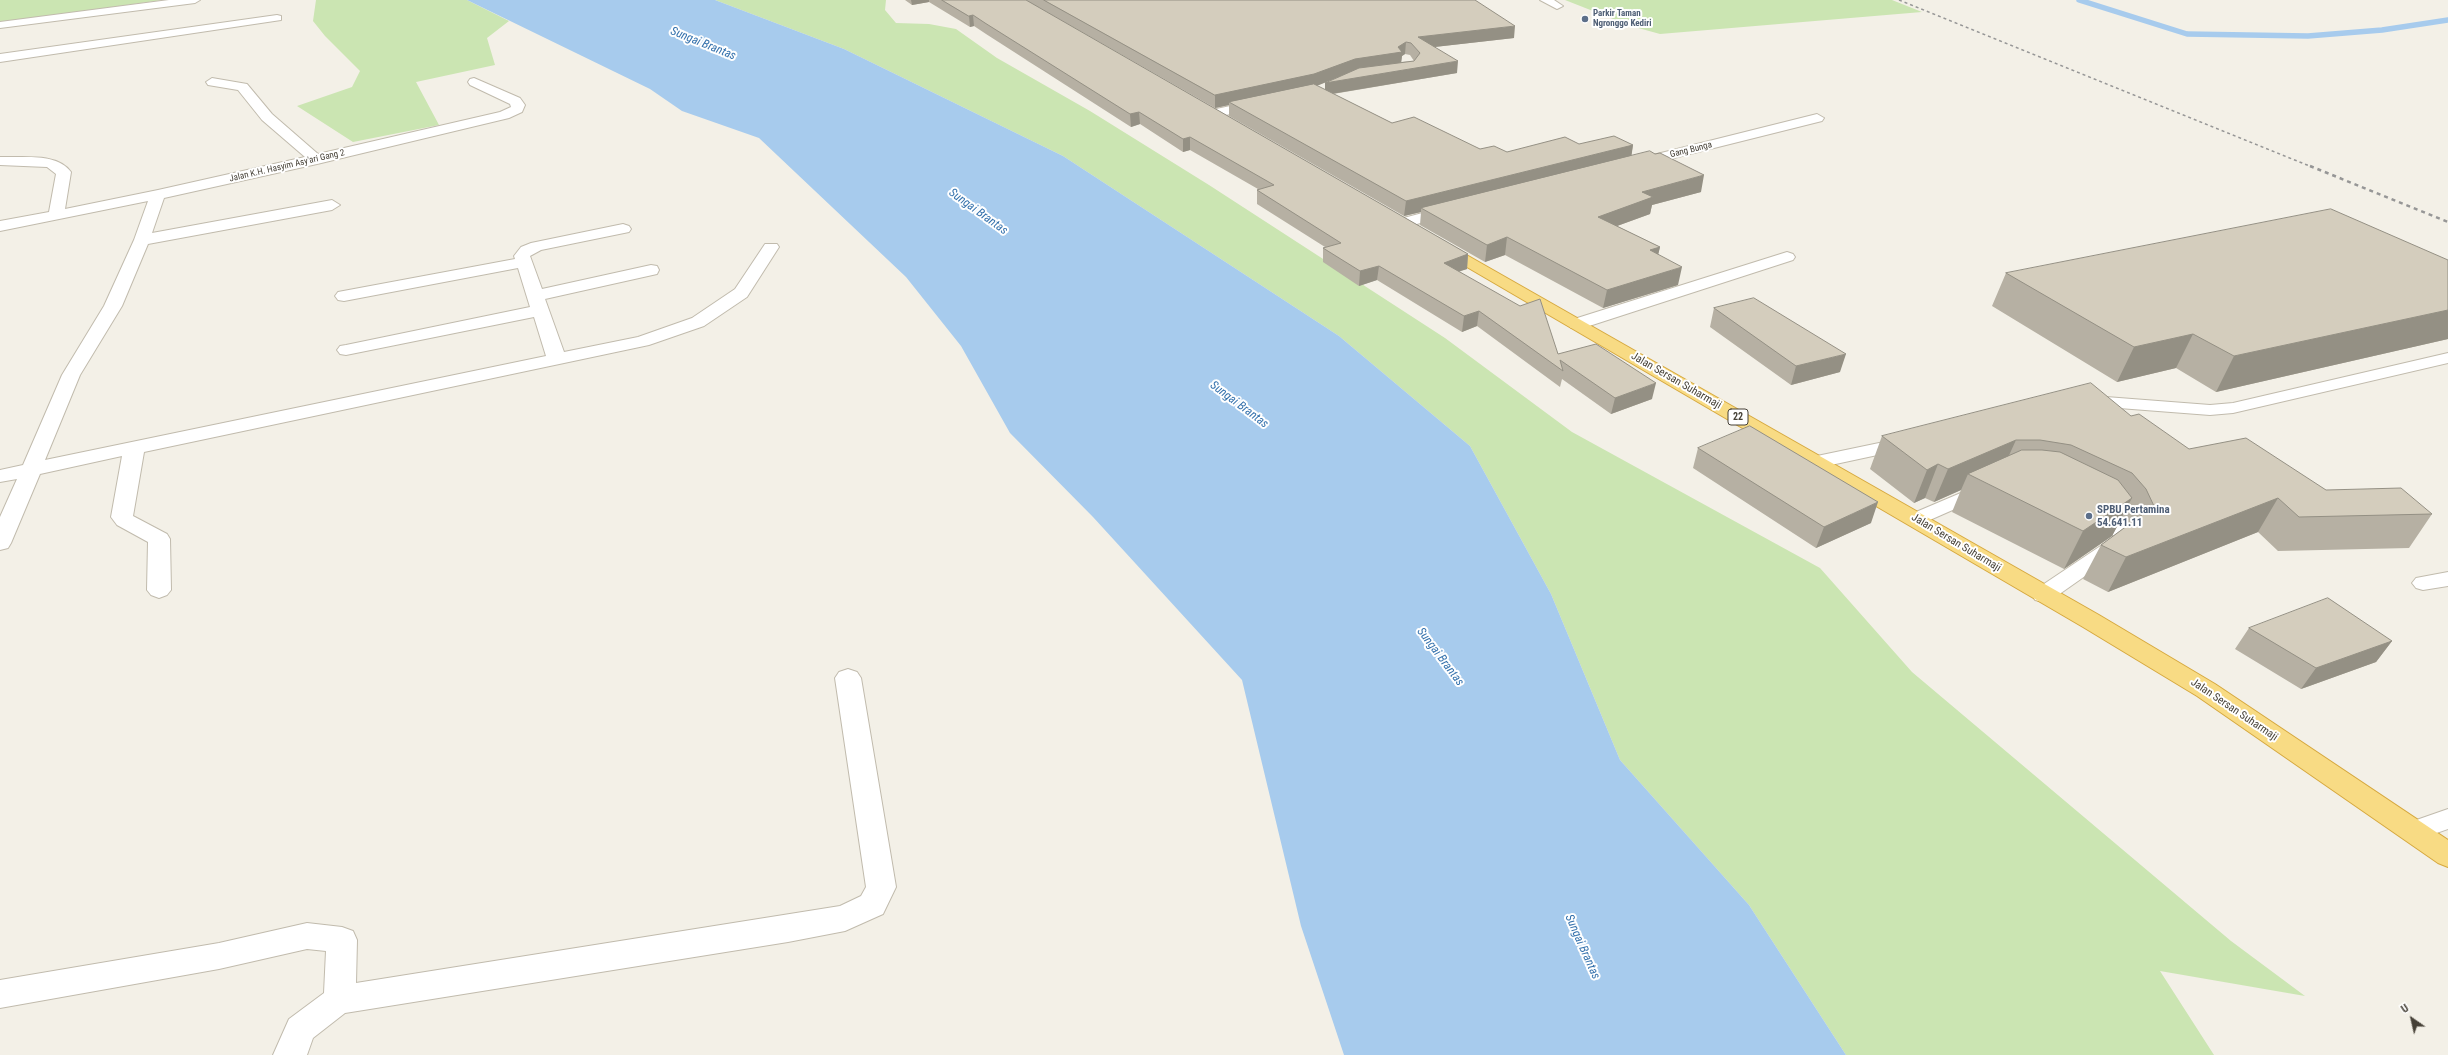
<!DOCTYPE html>
<style>
body{margin:0}
#map{position:relative;width:2448px;height:1055px;overflow:hidden;background:#f3f0e7;font-family:"Roboto Condensed",sans-serif}
canvas{display:block}
.north{position:absolute;left:2392px;top:999px;width:40px;height:40px;-webkit-text-stroke:3px #fff;paint-order:stroke;rotate:326deg;font-size:11px;font-weight:700;line-height:16px;text-align:center;color:#464137}
.north::after{content:'';display:block;margin:auto;width:14px;height:18px;background:#464137;clip-path:polygon(50% 0,100% 100%,50% 72%,0 100%)}
</style>
<div id="map">
<canvas width="2448" height="1055"></canvas>
<div class="north">U</div>
</div>
<script>
const g = document.querySelector('canvas').getContext('2d');
g.lineJoin = 'round';
function paint(path, color) { g.fillStyle = color; g.fill(path, 'evenodd'); }
function stroke(path, color, width, dash) { g.strokeStyle = color; g.lineWidth = width; g.lineCap = dash ? 'butt' : 'round'; g.setLineDash(dash || []); g.stroke(path); }
function drawText(font, color, halo, rows, align = 'center') {
  g.font = font + ' "Roboto Condensed",sans-serif'; g.lineWidth = 4; g.setLineDash([]); g.textBaseline = 'middle'; g.strokeStyle = halo; g.fillStyle = color; for (const [text, x, y, turn = 0] of rows) {
    g.save(); g.translate(x, y); g.rotate((+turn || 0) * Math.PI / 180); g.textAlign = isNaN(turn) ? turn : align; if (halo) g.strokeText(text, 0, 0); g.fillText(text, 0, 0); g.restore();
  }
}
paint(new Path2D(`
 M0,0H163L4,22L0,21Z
 M316,0H467L509,21L487,38L495,65L416,82L439,125L353,142L297,106L352,87L360,71L325,36L313,21Z
 M715,0H886L885,10L896,23L929,24L956,29L997,58L1090,111L1209,185L1445,338L1572,432L1820,568L1912,672L2231,941L2305,996L2160,971L2214,1055H1846L1749,905L1620,760L1551,594L1470,446L1339,336L1063,156L844,49Z
 M1565,0H1892L1922,12L1660,34L1631,26Z`), '#cbe5b2');
paint(new Path2D(`
 M467,0H715L844,49L1063,156L1339,336L1470,446L1551,594L1620,760L1749,905L1846,1055H1344L1301,926L1242,680L1093,517L1010,433L961,346L906,277L759,138L682,111L650,89Z`), '#a7cbed');
stroke(new Path2D(`
 M2079,0L2187,34L2308,36L2382,30L2448,20`), '#a7cbed', 5.5);
const service = new Path2D(`
 M2448,353V363L2233,413L2210,415L2106,407L2083,408L2080,404L2083,400L2106,397L2210,405L2233,403Z
 M1903,438L1910,440L1912,444L1910,448L1817,468L1810,466L1808,462L1810,458L1817,456Z
 M1982,484L1989,486L1992,490L1989,494L1923,523L1916,525L1909,523L1906,519L1909,515Z
 M2098,501C2117,506 2128,521 2135,539L2132,543L2051,600L2043,602L2035,600L2032,595L2035,590L2114,537L2108,524L2088,507L2091,503Z
 M2448,572V586L2423,590L2416,588L2412,583L2416,578Z
 M2448,809V829L2414,841L2405,838L2401,831L2405,824Z`);
const minor = new Path2D(`
 M169,0H200L195,3L0,28V22Z
 M1540,0H1554L1563,6L1557,9Z
 M277,15L281,16V20L0,62V54Z
 M212,78L247,84L272,114L318,154L500,112L511,107L510,104L470,85L468,82L470,79L474,78L520,98L525,105L522,112L509,118L317,164L164,198L152,233L332,200L340,205L332,210L148,244L122,306L80,375L45,460L546,356L534,317L346,355L340,354L337,350L340,346L346,345L530,307L518,268L344,301L338,300L335,296L338,292L515,259L514,256L521,247L531,243L623,224L629,226L631,229L629,232L541,250L530,256L542,289L651,265L657,266L659,270L657,274L545,299L564,352L638,337L692,318L735,289L765,244H777L779,247L747,297L704,326L649,345L144,452L133,516L167,534L170,539L171,590L167,595L159,598L151,595L147,590L148,542L117,525L111,517L122,456L40,474L11,543L8,548L0,550V517L17,479L0,482V470L23,465L62,375L104,306L134,240L148,201L0,231V221L49,212L56,174L47,167L0,165V157C21,158 57,152 71,172L65,209L158,190L305,157L262,120L238,90L208,85L206,82Z
 M1258,100L1265,104L1263,107L1212,118L1205,114L1207,111Z
 M1817,114L1824,118L1822,121L1638,167L1631,163L1633,160Z
 M1449,206L1454,208L1457,211L1454,214L1402,228L1394,223L1396,220Z
 M1787,252L1793,254L1795,257L1793,260L1583,328H1571L1568,324L1571,320Z
 M848,669L857,672L861,678L896,887L883,914L845,931L788,942L345,1013L313,1038L307,1055H273L289,1019L324,993L326,951L307,949L219,969L0,1008V980L219,943L307,923L342,927L353,931L357,940L356,983L840,906L861,896L866,887L835,678L839,672Z`);
const trunk = new Path2D(`
 M1442,241L2099,615L2215,684L2448,840V867L2438,863L2197,696L2083,627L1436,249L1434,246L1436,243Z`);
stroke(service, '#c1bbad', 2);
stroke(minor, '#c1bbad', 2);
stroke(trunk, '#d6a83e', 2);
paint(service, '#fff');
paint(minor, '#fff');
paint(trunk, '#f8db84');
stroke(new Path2D(`
 M1899,0L2312,167`), '#969696', 1.5, [3, 3]);
stroke(new Path2D(`
 M2310,166L2448,222`), '#969696', 2.5, [4, 4]);
paint(new Path2D(`
 M905,0H1026L1468,254L1467,269L1459,271L1558,354L1652,399L1611,414L1562,379L1560,387L1477,326L1462,332L1377,280L1359,286L1323,262V248L1325,247L1257,204V190L1258,189L1190,150L1183,152L1140,124L1131,127L986,34L974,26L970,27L929,2L912,5Z
 M1026,0H1475L1514,38L1434,47L1457,73L1333,94L1392,123L1480,149L1507,152L1579,144L1633,145L1631,156L1701,192L1652,205L1650,214L1617,226L1660,247L1658,254L1678,285L1603,308L1505,255L1485,262L1420,225L1421,212L1404,216L1229,116V105L1215,108ZM1405,54L1410,55L1414,61L1401,62L1402,56ZM1347,73L1325,83V90L1316,86Z
 M2448,260V339L2216,392L2176,368L2117,382L1992,306L2006,273Z
 M1714,308L1840,372L1791,385L1710,327Z
 M2131,416L2189,449L2326,490L2432,514L2409,548L2278,551L2258,532L2108,592L2083,579L2101,545L2129,524L2128,522L2123,516L2112,536L2064,569L1952,512L1961,490L1934,502L1925,498L1914,503L1870,469L1882,436Z
 M1698,448L1871,523L1816,548L1693,468Z
 M2249,628L2392,641L2376,662L2301,689L2235,649Z`), '#b6b0a3');
paint(new Path2D(`
 M911,0H929V2L912,5Z
 M973,15L974,26L970,27L969,16Z
 M1515,26L1514,38L1417,49L1418,37Z
 M1406,42L1405,54L1402,56L1401,64L1354,71L1314,87L1229,102V105L1215,108V95L1398,47Z
 M1458,61L1457,73L1325,95V83Z
 M1139,112L1140,124L1131,127L1130,114Z
 M1190,137V150L1183,152V139Z
 M1633,145L1631,159L1421,208V212L1404,216L1406,201Z
 M1704,175L1701,192L1652,205L1650,214L1595,234L1598,217L1642,192Z
 M1507,237L1505,255L1485,262L1487,245Z
 M1660,247L1656,264L1650,250Z
 M1468,254L1467,269L1443,277L1444,263Z
 M1379,266L1377,280L1359,286L1360,271Z
 M1682,267L1678,285L1603,308L1607,290Z
 M2448,310V339L2216,392L2234,356Z
 M1479,311L1477,326L1462,332L1464,316Z
 M2193,334L2176,368L2117,382L2134,347Z
 M1846,354L1840,372L1791,385L1796,366Z
 M1656,383L1652,399L1611,414L1615,398Z
 M2016,440L2001,473L1968,474L1961,490L1934,502L1948,469Z
 M1938,464L1925,498L1914,503L1927,470Z
 M2132,498L2112,536L2064,569L2083,531Z
 M2278,498L2258,532L2108,592L2126,557Z
 M1878,502L1871,523L1816,548L1824,527Z
 M2392,641L2376,662L2301,689L2316,668Z`), '#949084');
const building = new Path2D(`
 M942,0H1026L1468,254L1444,263L1520,306L1540,299L1558,354L1596,344L1656,383L1615,398L1560,360L1563,371L1479,311L1464,316L1379,266L1360,271L1323,248L1341,243L1257,190L1274,185L1190,137L1183,139L1139,112L1130,114L985,23L973,15L969,16Z
 M1044,0H1475L1515,26L1418,37L1458,61L1325,83L1359,68L1414,61L1420,53L1411,43L1406,42L1398,47L1402,52L1355,59L1314,74L1215,95Z
 M1314,84L1392,123L1414,117L1480,149L1494,146L1507,152L1565,137L1579,144L1614,136L1633,145L1406,201L1229,102Z
 M1650,151L1655,154L1660,153L1704,175L1642,192L1653,197L1598,217L1660,247L1650,250L1682,267L1607,290L1507,237L1487,245L1421,208Z
 M2331,209L2448,260V310L2234,356L2193,334L2134,347L2006,273Z
 M1754,298L1846,354L1796,366L1714,308Z
 M2091,383L2131,416L2139,414L2189,449L2246,438L2326,490L2401,488L2432,514L2299,517L2278,498L2126,557L2101,545L2154,506L2146,489L2132,473L2071,445L2040,440H2016L1948,469L1938,464L1927,470L1882,436Z
 M1750,426L1878,502L1824,527L1698,448Z
 M2022,450H2042L2060,452L2118,480L2132,498L2083,531L1968,474Z
 M2328,598L2392,641L2316,668L2249,628Z`);
paint(building, '#d4cdbd');
stroke(building, '#949084', 1);
for (const [x, y, r, color] of [
 [1585,19,4,"#5c6f8a"],
 [2089,516,4,"#5c6f8a"]
]) { const dot = new Path2D(); dot.arc(x, y, r, 0, 2 * Math.PI); g.fillStyle = color; g.fill(dot); stroke(dot, '#fff', 1.5); }
drawText('bold 9px', '#4e5e75', '#fff', [
 ["Parkir Taman",1593,14],
 ["Ngronggo Kediri",1593,24]
], 'left');
drawText('9px', '#464137', '#fff', [
 ["Gang Bunga",1691,150,-14],
 ["Jalan K.H. Hasyim Asy'ari Gang 2",287,166,-13]
]);
for (const [x, y, w] of [
 [1738,417,20]
]) { const box = new Path2D(); box.roundRect(x - w / 2, y - 8, w, 16, 3); g.fillStyle = '#fff'; g.fill(box); stroke(box, '#464137', 1); }
drawText('bold 10px', '#464137', null, [
 ["22",1738,417]
]);
drawText('11px', '#464137', '#fff', [
 ["Jalan Sersan Suharmaji",1676,381,30],
 ["Jalan Sersan Suharmaji",1956,543,31],
 ["Jalan Sersan Suharmaji",2234,710,34]
]);
drawText('bold 11px', '#4e5e75', '#fff', [
 ["SPBU Pertamina",2097,510],
 ["54.641.11",2097,523]
], 'left');
drawText('italic 12px', '#3572ad', '#fff', [
 ["Sungai Brantas",703,44,22],
 ["Sungai Brantas",978,212,36],
 ["Sungai Brantas",1239,405,37],
 ["Sungai Brantas",1440,657,53],
 ["Sungai Brantas",1582,947,66]
]);
</script>
